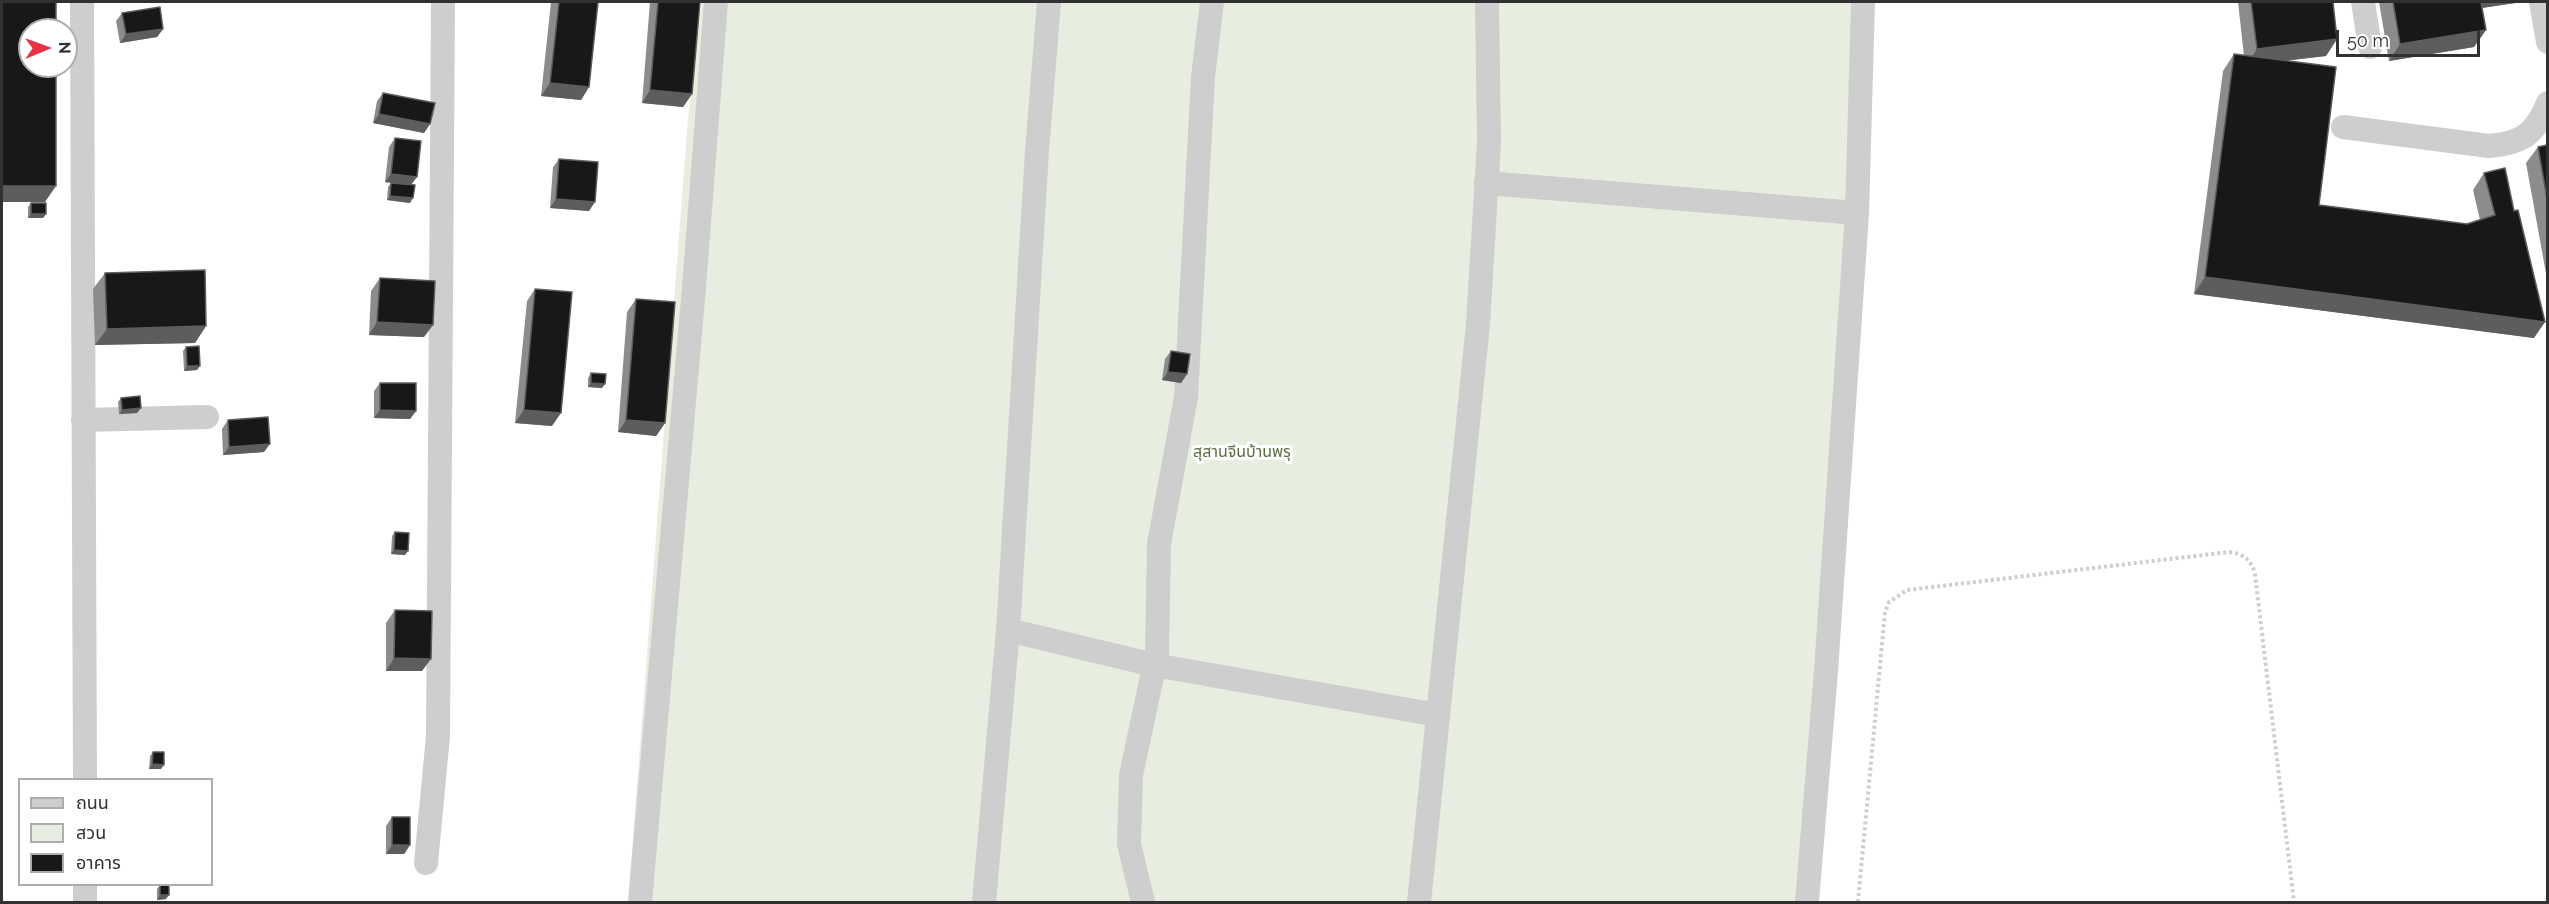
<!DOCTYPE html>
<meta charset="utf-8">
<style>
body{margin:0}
#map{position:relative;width:2549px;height:904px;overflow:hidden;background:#fff;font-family:Raleway,"Noto Sans Thai",sans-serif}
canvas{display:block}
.frame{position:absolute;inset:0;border:3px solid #313131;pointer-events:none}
.legend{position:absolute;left:18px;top:778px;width:195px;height:108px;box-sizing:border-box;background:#fff;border:2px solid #adadad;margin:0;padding:8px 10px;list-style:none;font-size:18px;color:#313131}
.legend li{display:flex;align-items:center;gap:12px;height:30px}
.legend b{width:30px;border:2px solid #adadad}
.north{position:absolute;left:18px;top:18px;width:60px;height:60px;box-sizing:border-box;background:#fff;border:2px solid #adadad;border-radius:50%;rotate:89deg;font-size:16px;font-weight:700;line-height:24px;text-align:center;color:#313131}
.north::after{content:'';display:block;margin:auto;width:21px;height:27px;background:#ea3247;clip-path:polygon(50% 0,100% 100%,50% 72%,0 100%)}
.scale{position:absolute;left:2336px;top:30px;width:144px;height:27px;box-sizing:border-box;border:3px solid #313131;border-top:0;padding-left:8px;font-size:18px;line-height:21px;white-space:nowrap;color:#313131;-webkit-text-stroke:4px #fff;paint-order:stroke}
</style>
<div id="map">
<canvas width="2549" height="904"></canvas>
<div class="frame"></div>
<ul class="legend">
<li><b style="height:8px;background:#cecece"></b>ถนน</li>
<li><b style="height:16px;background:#e8eedf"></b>สวน</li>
<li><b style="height:16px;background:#181818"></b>อาคาร</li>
</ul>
<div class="north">N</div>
<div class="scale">50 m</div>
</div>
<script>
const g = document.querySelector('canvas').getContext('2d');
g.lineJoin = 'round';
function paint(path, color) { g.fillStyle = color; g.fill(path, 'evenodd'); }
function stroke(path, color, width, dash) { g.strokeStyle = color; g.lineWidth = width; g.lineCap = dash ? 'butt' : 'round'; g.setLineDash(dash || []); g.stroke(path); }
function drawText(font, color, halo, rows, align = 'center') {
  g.font = font + ' Raleway,"Noto Sans Thai",sans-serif'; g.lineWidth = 6; g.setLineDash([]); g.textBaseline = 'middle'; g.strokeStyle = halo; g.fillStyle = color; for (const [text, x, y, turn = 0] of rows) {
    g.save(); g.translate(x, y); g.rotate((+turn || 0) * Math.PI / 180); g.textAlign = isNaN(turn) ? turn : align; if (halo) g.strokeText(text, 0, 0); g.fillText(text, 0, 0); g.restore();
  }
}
paint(new Path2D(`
 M702,2H1856L1849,214L1800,902H628L688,118Z`), '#e8eedf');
stroke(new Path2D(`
 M1858,902L1885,612L1889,602L1907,590L2229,552C2243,553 2252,561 2255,574L2294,902`), '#cecece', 4, [3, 3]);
stroke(new Path2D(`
 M82,2L85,780
 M2363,2L2370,47
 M2541,2L2548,42
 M2343,127L2489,146C2523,143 2535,134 2548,103
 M1486,183L1857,213
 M83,420L207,417
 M1008,630L1154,665L1438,715
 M426,863L438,736L443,2
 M85,884V902
 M640,902L694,288L716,2
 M984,902L1008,630L1037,151L1049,2
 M1143,902L1129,844L1131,775L1157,653L1159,544L1186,397L1203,77L1212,2
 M1419,902L1478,324L1489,142L1487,2
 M1807,902L1826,671L1857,213L1863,2`), '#cecece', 24);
paint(new Path2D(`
 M551,2H598L589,87L581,100L541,96Z
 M650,2H700L692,94L683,107L642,103Z
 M2238,2H2333L2337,39L2326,56L2284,61L2319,205L2467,224L2480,220L2473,190L2484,173L2534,338L2194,294L2223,71L2234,54L2244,56Z
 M2379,2H2522L2482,8L2486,30L2474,47L2389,61Z
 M122,13L163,29L157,37L120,43L116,21Z
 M383,93L430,124L424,133L373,123L377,101Z
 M395,138L412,185L410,203L387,200L388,187L391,183L385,182L389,147Z
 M2547,145V279L2526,163L2538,147Z
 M559,159L589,211L550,208L553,167Z
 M31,203L46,214L43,218H28V207Z
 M105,273L206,326L195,343L95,345L93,289Z
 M380,278L424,337L369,335L371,291Z
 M535,289L552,426L515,423L527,301Z
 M636,299L665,423L656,436L618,432L627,312Z
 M186,347L197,370L184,371L183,351Z
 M1171,351L1187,374L1181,383L1162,380L1165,359Z
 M591,373L602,388L588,387V378Z
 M380,383L416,411L410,419L374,418V391Z
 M121,398L137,413L119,414L118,402Z
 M228,420L264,452L223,455L222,429Z
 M395,532L405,555L391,554L392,536Z
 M395,610L422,671H386V623Z
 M153,752L161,769H149L150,756Z
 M392,817L410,845L404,854H386V826Z
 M160,885L166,899L157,900V889Z`), '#8c8c8c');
paint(new Path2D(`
 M2474,2H2522L2468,10Z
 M163,29L157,37L120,43L126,34Z
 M2486,30L2474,47L2389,61L2400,44Z
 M2337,39L2326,56L2246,65L2257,49Z
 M550,83L589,87L581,100L541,96Z
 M650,90L692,94L683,107L642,103Z
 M379,114L430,124L424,133L373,123Z
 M391,174L417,177L411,185L385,182Z
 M2,186H56L45,202H2Z
 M390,196L413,198L410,203L387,200Z
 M556,199L595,202L589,211L550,208Z
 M31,214H46L43,218H28Z
 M2205,277L2545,322L2534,338L2194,294Z
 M377,322L433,325L424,337L369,335Z
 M206,326L195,343L95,345L107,329Z
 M187,366H200L197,370L184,371Z
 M1168,372L1187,374L1181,383L1162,380Z
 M591,383L605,384L602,388L588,387Z
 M141,408L137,413L119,414L122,410Z
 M380,410L416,411L410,419L374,418Z
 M524,410L561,413L552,426L515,423Z
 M626,420L665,423L656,436L618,432Z
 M270,444L264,452L223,455L229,447Z
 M394,550L408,551L405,555L391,554Z
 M394,658L431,659L422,671H386Z
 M152,764L164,765L161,769H149Z
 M392,845H410L404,854H386Z
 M160,895H169L166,899L157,900Z`), '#5d5d5d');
const building = new Path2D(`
 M2,2H56V30H30V66H56V186H2Z
 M559,2H598L589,87L550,83Z
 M658,2H700L692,94L650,90Z
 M2251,2H2333L2337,39L2257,49Z
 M2393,2H2481L2486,30L2400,44Z
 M160,7L163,29L126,34L122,13Z
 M2234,54L2336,67L2319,205L2467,224L2495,215L2484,173L2505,168L2514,211L2518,210L2545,322L2205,277Z
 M383,93L435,103L430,124L379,114Z
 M395,138L421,141L417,177L391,174Z
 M2547,145V199L2538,147Z
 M559,159L598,162L595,202L556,199Z
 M391,183L415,185L413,198L390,196Z
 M31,203H46V214H31Z
 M205,270L206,326L107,329L105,273Z
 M380,278L435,281L433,325L377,322Z
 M535,289L572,292L561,413L524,410Z
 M636,299L675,302L665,423L626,420Z
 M199,346L200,366H187L186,347Z
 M1171,351L1190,354L1187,374L1168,372Z
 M591,373L606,374L605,384L591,383Z
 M380,383H416V411L380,410Z
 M140,396L141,408L122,410L121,398Z
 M268,417L270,444L229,447L228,420Z
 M395,532L409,533L408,551L394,550Z
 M395,610L432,611L431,659L394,658Z
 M153,752H164V765L152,764Z
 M392,817H410V845H392Z
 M160,885H169V895H160Z`);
paint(building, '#181818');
stroke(building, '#5d5d5d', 1.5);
drawText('16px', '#566f3d', '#fff', [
 ["สุสานจีนบ้านพรุ",1242,452]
]);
</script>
